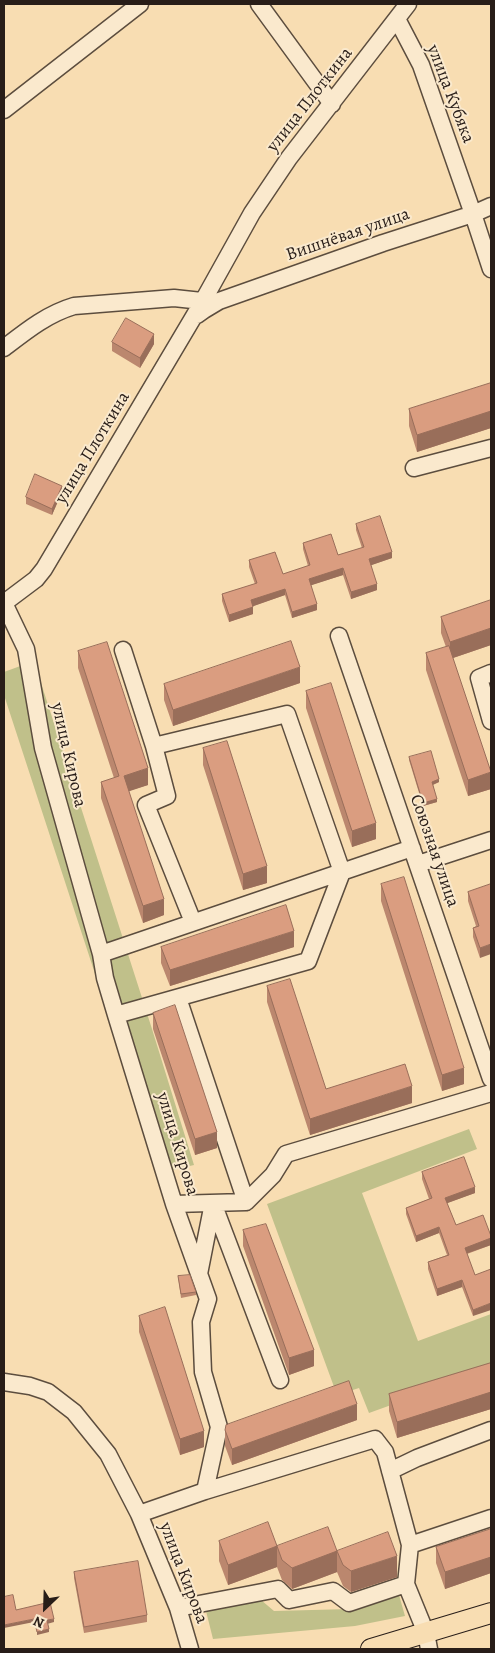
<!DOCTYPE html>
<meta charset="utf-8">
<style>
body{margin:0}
#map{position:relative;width:495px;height:1653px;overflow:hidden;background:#f8ddb2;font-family:Alegreya,serif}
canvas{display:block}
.frame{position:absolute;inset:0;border:5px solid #281d18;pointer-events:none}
.north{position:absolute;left:20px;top:1583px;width:50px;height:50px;-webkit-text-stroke:4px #fae9cd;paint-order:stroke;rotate:204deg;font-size:14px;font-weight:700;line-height:20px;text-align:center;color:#281d18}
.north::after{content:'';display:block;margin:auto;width:18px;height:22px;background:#281d18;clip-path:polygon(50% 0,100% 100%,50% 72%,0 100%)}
</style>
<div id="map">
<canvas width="495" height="1653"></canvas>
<div class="frame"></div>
<div class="north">N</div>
</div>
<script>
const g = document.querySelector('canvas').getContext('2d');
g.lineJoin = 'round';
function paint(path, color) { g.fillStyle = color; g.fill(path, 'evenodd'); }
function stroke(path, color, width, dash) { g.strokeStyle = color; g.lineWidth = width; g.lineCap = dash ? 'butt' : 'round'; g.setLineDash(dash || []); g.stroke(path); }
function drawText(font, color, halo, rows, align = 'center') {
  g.font = font + ' Alegreya,serif'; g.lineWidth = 4; g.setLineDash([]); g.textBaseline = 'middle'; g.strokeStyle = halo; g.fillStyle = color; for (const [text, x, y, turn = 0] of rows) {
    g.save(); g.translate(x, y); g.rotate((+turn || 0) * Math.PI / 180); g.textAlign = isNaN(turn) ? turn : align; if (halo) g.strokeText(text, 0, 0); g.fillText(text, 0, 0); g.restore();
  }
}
paint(new Path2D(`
 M34,661L152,1029L194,1165L160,1173L4,695V672Z
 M469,1129L477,1149L362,1193L418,1341L491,1314V1369L369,1413L359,1388L337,1395L267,1204Z
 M399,1595L405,1616L355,1626L213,1639L206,1611L261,1600L274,1611L350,1609Z`), '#c0c08a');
const minor = new Path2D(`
 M259,4L332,104
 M397,19L421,65L473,214L491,269
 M4,110L140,4
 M197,315L204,310L219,301L383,243L473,214L491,206
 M4,348C26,331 47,314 74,306L174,298L211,302
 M414,468L491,448
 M4,603L26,649L43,748L101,954L105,978L116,1015L174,1204L208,1299L201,1322L203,1372L219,1427L205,1491L139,1514L178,1608L190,1649
 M4,603L36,579L44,569L203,301L252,213L289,158L408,4
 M339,636L491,1079
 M123,650L154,746
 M491,673L479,678L491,721
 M418,864L491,840
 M101,954L412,848
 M178,998L246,1202
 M116,1015L308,961L342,872L287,714L154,746L167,796L146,805L193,922
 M213,1203L280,1380
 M174,1204L246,1202L273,1175L286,1154L491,1093
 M199,1274L213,1203
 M4,1382L30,1386L48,1392L74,1412L108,1454L139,1514
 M390,1471L417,1458L491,1430
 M205,1491L375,1439L385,1452L410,1545L406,1584
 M410,1545L491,1518
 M178,1608L278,1589L289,1600L333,1591L349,1603L406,1584L426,1633L429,1649`);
const major = new Path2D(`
 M371,1649L491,1613`);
stroke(minor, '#5c4d3e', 19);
stroke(major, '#281d18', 22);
stroke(minor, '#fae9cd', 16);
stroke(major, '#f8ddb2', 20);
paint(new Path2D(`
 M112,342L154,344L140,368L112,351Z
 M491,383V428L417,452L409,426V409Z
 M62,492L52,515L26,504V497Z
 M356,524L392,558L371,565L377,590L351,599L343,575L311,585L317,610L292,618L285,595L253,606V614L229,622L222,601V594L255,584L249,567V560L283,574L308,566L303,549V543L338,555L362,548L356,530Z
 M491,600V645L453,658L491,789L468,796L426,670V653L446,647L441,633V617Z
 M78,651L148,785L128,791L164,915L143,923L101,798V782L114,778L78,668Z
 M300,683L173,726L164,700V684Z
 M306,691L376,839L352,847L306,708Z
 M203,748L267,883L243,890L203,765Z
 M409,757L439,782L433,785L437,802L423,806L409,760Z
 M381,884L464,1084L442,1091L381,901Z
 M491,884L480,958L473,937V928L476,926L468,901V892Z
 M161,947H294L170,986L161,963Z
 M267,986L326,1089L412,1103L310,1135L267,1002Z
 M153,1013L217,1148L195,1155L153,1029Z
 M422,1172L475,1193L447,1203L456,1225L491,1236V1245L467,1254L475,1275L473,1316L462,1287L437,1296L428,1269V1262L447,1255L439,1233L416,1242L406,1214V1208L429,1199L422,1179Z
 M243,1230L314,1366L289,1375L243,1246Z
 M178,1276L196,1292V1295L181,1298Z
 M139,1316L204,1447L180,1455L139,1332Z
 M491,1363V1409L397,1438L389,1411V1394Z
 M357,1420L232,1465L225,1446V1430Z
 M491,1529V1573L445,1589L436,1563V1547Z
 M219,1541L337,1551L397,1577L351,1592L343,1586L337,1572L292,1589L282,1580L277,1567L228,1585L219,1561Z
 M74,1572L147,1615V1622L84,1633L74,1578Z`), '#bb876e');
paint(new Path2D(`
 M154,334V344L140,368V358Z
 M491,411V428L417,452V435Z
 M62,486V492L52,515V509Z
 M392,552V558L369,566V559Z
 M343,568V575L309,586V579Z
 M377,584V590L351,599V592Z
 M285,589V595L251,607V600Z
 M317,604V610L292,618V612Z
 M253,607V614L229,622V615Z
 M491,628V645L450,659V642Z
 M300,667V683L173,726V710Z
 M148,768V785L124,793V776Z
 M491,772V789L468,796V780Z
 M439,779V782L432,785V782Z
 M437,799V802L423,806V803Z
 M376,823V839L352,847V831Z
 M267,866V883L243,890V874Z
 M164,899V915L143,923V906Z
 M294,931V947L170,986V970Z
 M491,944V954L480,958V948Z
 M464,1068V1084L442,1091V1075Z
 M412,1086V1103L310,1135V1119Z
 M217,1132V1148L195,1155V1139Z
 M475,1187V1193L445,1204V1198Z
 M439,1227V1233L416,1242V1236Z
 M491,1238V1245L465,1254V1248Z
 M462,1280V1287L437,1296V1289Z
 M491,1303V1310L473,1316V1310Z
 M314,1350V1366L289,1375V1358Z
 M491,1392V1409L397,1438V1422Z
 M357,1404V1420L232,1465V1449Z
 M204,1431V1447L180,1455V1439Z
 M277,1546V1567L228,1585V1565Z
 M337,1551V1572L292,1589V1568Z
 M397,1556V1577L351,1592V1571Z
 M491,1557V1573L445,1589V1572Z
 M34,1619V1622L4,1628V1625Z
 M54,1619V1622L47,1624V1620Z
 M49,1629V1632L37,1635V1632Z`), '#996e5a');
const building = new Path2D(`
 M126,318L154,334L140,358L112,342Z
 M491,383V411L417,435L409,409Z
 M35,474L62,486L52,509L26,497Z
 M380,516L392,552L369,559L377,584L351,592L343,568L309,579L317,604L292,612L285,589L251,600L253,607L229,615L222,594L257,583L249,560L275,552L283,574L310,565L303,543L331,534L338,555L364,547L356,524Z
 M491,600V628L450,642L441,617Z
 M291,641L300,667L173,710L164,684Z
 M107,642L148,768L124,776L164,899L143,906L101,782L119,776L78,651Z
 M449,646L491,772L468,780L426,653Z
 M331,683L376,823L352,831L306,691Z
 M227,741L267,866L243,874L203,748Z
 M431,751L439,779L432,782L437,799L423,803L409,757Z
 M404,877L464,1068L442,1075L381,884Z
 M491,884V944L480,948L473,928L479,926L468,892Z
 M286,905L294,931L170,970L161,947Z
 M290,979L326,1089L405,1064L412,1086L310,1119L267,986Z
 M175,1005L217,1132L195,1139L153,1013Z
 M464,1157L475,1187L445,1198L456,1225L483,1215L491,1236V1238L465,1248L475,1275L491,1269V1303L473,1310L462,1280L437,1289L428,1262L449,1255L439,1227L416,1236L406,1208L432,1198L422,1172Z
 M266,1224L314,1350L289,1358L243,1230Z
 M190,1275L196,1292L181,1294L178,1276Z
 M165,1307L204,1431L180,1439L139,1316Z
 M491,1363V1392L397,1422L389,1394Z
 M349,1381L357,1404L232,1449L225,1430L226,1425Z
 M268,1522L277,1546L228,1565L219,1541Z
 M328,1527L337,1551L292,1568L282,1560L277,1546Z
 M491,1529V1557L445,1572L436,1547Z
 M388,1532L397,1556L351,1571L343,1565L337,1551Z
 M138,1561L147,1615L84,1627L74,1572Z
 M13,1595L16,1610L50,1602L54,1619L47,1620L49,1629L37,1632L34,1619L4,1625V1597Z`);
paint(building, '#da9d80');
stroke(building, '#996e5a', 1);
drawText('18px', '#281d18', '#fae9cd', [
 ["улица Кубяка",450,94,69],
 ["улица Плоткина",310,100,-52],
 ["Вишнёвая улица",348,235,-19],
 ["улица Плоткина",93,448,-59],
 ["улица Кирова",68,755,77],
 ["Союзная улица",434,851,71],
 ["улица Кирова",177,1144,73],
 ["улица Кирова",183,1573,69]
]);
</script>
